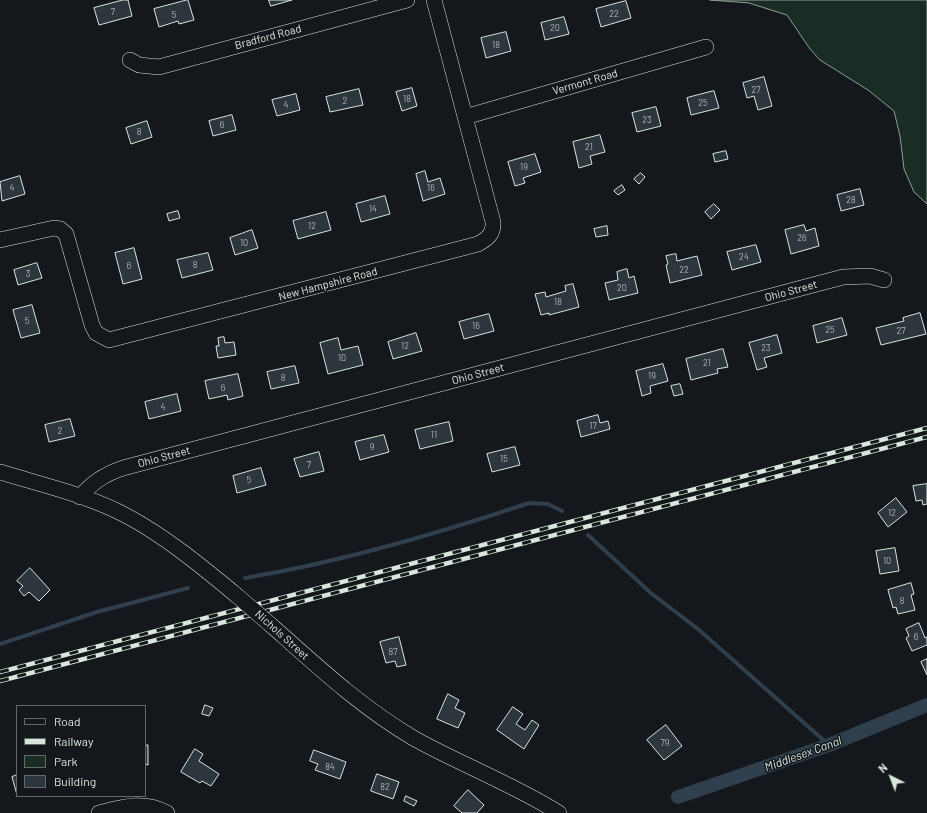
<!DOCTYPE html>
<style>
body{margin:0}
#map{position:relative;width:927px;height:813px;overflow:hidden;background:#14181c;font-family:Barlow,sans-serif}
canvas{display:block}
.legend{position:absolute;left:16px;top:705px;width:130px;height:92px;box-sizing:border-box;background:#14181c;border:1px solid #626a69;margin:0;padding:5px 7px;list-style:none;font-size:12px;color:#d8e6dc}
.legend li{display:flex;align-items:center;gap:8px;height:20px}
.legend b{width:20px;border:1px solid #626a69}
.north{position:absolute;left:871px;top:757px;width:40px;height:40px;-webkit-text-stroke:3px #14181c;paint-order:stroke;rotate:318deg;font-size:11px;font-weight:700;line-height:16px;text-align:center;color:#d8e6dc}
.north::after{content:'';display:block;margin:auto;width:14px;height:18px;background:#d8e6dc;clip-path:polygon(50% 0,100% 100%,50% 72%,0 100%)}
</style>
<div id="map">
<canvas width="927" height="813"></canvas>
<ul class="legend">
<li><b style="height:5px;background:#14181c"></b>Road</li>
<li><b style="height:5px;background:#d8e6dc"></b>Railway</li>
<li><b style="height:11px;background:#1a2d24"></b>Park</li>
<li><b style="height:11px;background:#2c363c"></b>Building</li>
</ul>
<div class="north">N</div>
</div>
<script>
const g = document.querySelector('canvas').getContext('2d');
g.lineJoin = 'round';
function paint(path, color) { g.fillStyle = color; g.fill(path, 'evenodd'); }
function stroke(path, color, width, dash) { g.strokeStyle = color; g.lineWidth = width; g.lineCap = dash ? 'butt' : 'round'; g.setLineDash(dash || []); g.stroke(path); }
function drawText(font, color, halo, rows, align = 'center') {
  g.font = font + ' Barlow,sans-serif'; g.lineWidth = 3; g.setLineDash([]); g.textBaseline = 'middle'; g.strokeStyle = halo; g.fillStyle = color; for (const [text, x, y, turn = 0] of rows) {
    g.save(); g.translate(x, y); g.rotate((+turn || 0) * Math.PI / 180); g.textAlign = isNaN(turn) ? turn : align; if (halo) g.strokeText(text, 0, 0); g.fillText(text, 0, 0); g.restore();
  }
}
const green = new Path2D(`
 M710,0H927V204L914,192L904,169L900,136L894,111L868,90L820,60L810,49L787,15L749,3Z`);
paint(green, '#1a2d24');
stroke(green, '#939e99', 1);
stroke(new Path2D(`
 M588,535L652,594L698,629L829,745
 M245,578C341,562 437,534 529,503L548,504L562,511
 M0,644L97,612L188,588`), '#2f3f4d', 4);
stroke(new Path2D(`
 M678,797L829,745L927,705`), '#2f3f4d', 14);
const building = new Path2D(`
 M123,0H128L132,16L99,25L94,8Z
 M188,0L194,20L179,24L178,21L159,27L154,9Z
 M269,0H292L271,6Z
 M626,1L631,18L601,27L596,9Z
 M564,17L569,34L545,40L541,23Z
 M506,32L511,51L486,58L481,38Z
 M764,77L772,106L758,110L754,96L747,98L743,83Z
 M412,88L417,106L402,111L396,92Z
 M359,89L363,105L330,112L326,97Z
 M714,91L719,108L691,115L687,98Z
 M296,94L300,110L277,116L272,100Z
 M656,107L661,126L637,132L632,113Z
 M232,115L236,130L213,136L209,121Z
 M147,121L152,137L131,144L126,128Z
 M600,135L605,152L590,156L592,164L579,168L573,142Z
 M726,151L728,159L715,162L713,154Z
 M535,154L541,172L523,178L525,183L515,186L508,162Z
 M425,171L428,182L440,178L445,194L423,201L416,174Z
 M641,173L645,177L639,184L634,179Z
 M20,176L25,194L2,201L0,182Z
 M622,185L625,190L618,195L614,191Z
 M860,189L864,205L841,211L837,195Z
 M385,196L390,214L361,222L356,204Z
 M714,204L720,210L711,219L705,212Z
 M178,211L180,218L169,221L167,214Z
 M326,212L331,230L298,239L293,221Z
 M804,225L806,231L815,228L819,246L791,254L785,230Z
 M607,226L608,235L596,237L594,229Z
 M252,230L258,248L235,255L230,238Z
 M756,245L761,262L732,270L727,252Z
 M134,248L142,279L123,284L115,253Z
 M208,253L213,270L182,278L177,260Z
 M676,254L677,261L697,256L702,275L670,283L666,265L668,264L666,256Z
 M37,263L42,278L18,285L14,270Z
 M627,269L629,278L634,276L638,293L609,300L605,283L618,280L617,272Z
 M573,284L579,307L549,315V313L541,315L535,294L545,292L546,297L566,291L565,286Z
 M32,305L40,333L21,338L13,310Z
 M920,313L926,334L881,345L876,328L904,321L903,318Z
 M489,314L494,331L464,339L459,322Z
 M842,318L847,335L817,343L813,326Z
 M416,333L422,351L393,359L388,342Z
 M777,335L782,353L764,358L767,367L757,370L749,343Z
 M224,337L225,343L234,342L236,355L218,358L216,346H219L218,338Z
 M338,338L341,350L358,346L363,365L328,374L320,343Z
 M723,349L728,367L717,369L718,373L691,380L686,359Z
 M663,364L668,381L650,386L651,393L642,396L636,371Z
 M295,366L299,383L271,389L267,372Z
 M238,374L243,396L228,400L227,395L209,399L205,381Z
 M680,384L683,394L674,396L671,386Z
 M177,394L181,411L149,419L145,402Z
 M598,415L600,423L608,421L610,429L581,437L577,421Z
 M70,419L75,436L49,442L45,425Z
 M449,422L453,441L420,449L415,430Z
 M384,435L389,452L360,460L355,442Z
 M515,447L520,465L492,472L487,454Z
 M319,452L324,471L300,477L294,459Z
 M261,468L266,485L237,493L233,476Z
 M927,484V504L923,505L922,500L916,501L913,486Z
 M896,498L907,512L888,527L878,513Z
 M895,548L899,571L880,574L876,551Z
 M30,568L50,590L39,601L29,592L24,596L19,590L23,586L17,581Z
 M911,583L914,594L911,595L915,610L898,614L896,607L893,608L888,590Z
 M919,623L925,638L927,637V645L912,651L906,638L909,636L906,629Z
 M399,637L406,665L397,667L395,661L386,663L380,642Z
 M927,659V675L921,662Z
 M448,694L459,700L455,708L465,713L458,728L437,719Z
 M205,705L213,708L209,716L202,714Z
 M513,707L523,714L516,724L525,730L532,720L539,725L524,749L497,730Z
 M666,725L682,746L664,760L647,740Z
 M145,745H148V765L145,764Z
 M195,749L203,754L199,761L219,774L211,786L202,781L200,783L181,772Z
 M314,750L346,762L340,779L315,770L318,764L310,761Z
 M377,774L399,782L393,799L371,791Z
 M17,775V795L12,777Z
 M468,790L484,805L477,813H462L454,806Z
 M406,796L417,801L414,806L404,801Z`);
paint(building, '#2c363c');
stroke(building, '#d8e6dc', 1);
const minor = new Path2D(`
 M130,60L139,65L159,67L407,0
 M465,117L706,47
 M0,240L54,228L60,229L66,234L92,325L96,333L109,340L478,244C487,239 494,234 493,222L434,0
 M0,472C42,485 88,495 127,516C166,537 201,566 235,594
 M80,497C92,482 105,474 123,468L843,277L870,276L884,280
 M272,626C318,667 362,708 415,739C462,765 513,784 559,813
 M99,813C122,807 144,800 167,813`);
stroke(minor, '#d8e6dc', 16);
stroke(minor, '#14181c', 15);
const rail = new Path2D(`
 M0,672L927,428
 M0,681L927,437`);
stroke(rail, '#d8e6dc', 4.5);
stroke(rail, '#14181c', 3, [9]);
const minorBridge = new Path2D(`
 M235,594L272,626`);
stroke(minorBridge, '#d8e6dc', 16, []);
stroke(minorBridge, '#14181c', 15);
drawText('9px', '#adbab4', null, [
 ["7",113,12],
 ["22",614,14],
 ["5",174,15],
 ["20",555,28],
 ["18",496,45],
 ["27",756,90],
 ["18",407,99],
 ["2",345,101],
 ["25",703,103],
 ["4",286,105],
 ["23",647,120],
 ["6",222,125],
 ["8",139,132],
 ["21",589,147],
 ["19",524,167],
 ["4",12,188],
 ["16",431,188],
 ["28",851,200],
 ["14",373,209],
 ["12",312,226],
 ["26",802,238],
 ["10",244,243],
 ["24",744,257],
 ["8",195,265],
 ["6",129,266],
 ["22",684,270],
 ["3",28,274],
 ["20",622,288],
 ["18",558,302],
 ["5",27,321],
 ["16",476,326],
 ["25",830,330],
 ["27",901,331],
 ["12",405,346],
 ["23",766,348],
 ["10",342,358],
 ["21",707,363],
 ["19",652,376],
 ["8",283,378],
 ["6",223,388],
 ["4",163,407],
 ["17",593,426],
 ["2",60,431],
 ["11",434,435],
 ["9",372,447],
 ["15",504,459],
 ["7",309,465],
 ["5",249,480],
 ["12",892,513],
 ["10",887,561],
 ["8",902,601],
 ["6",916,637],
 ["87",393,652],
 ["79",665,743],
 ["84",330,767],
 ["82",385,787]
]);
drawText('11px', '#d8e6dc', '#14181c', [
 ["Bradford Road",268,37,-15],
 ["Vermont Road",585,82,-16],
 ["New Hampshire Road",328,284,-15],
 ["Ohio Street",791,291,-15],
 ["Ohio Street",478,374,-15],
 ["Ohio Street",164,457,-15],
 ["Nichols Street",282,635,42]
]);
drawText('italic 12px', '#d8e6dc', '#14181c', [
 ["Middlesex Canal",803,754,-20]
]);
</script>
